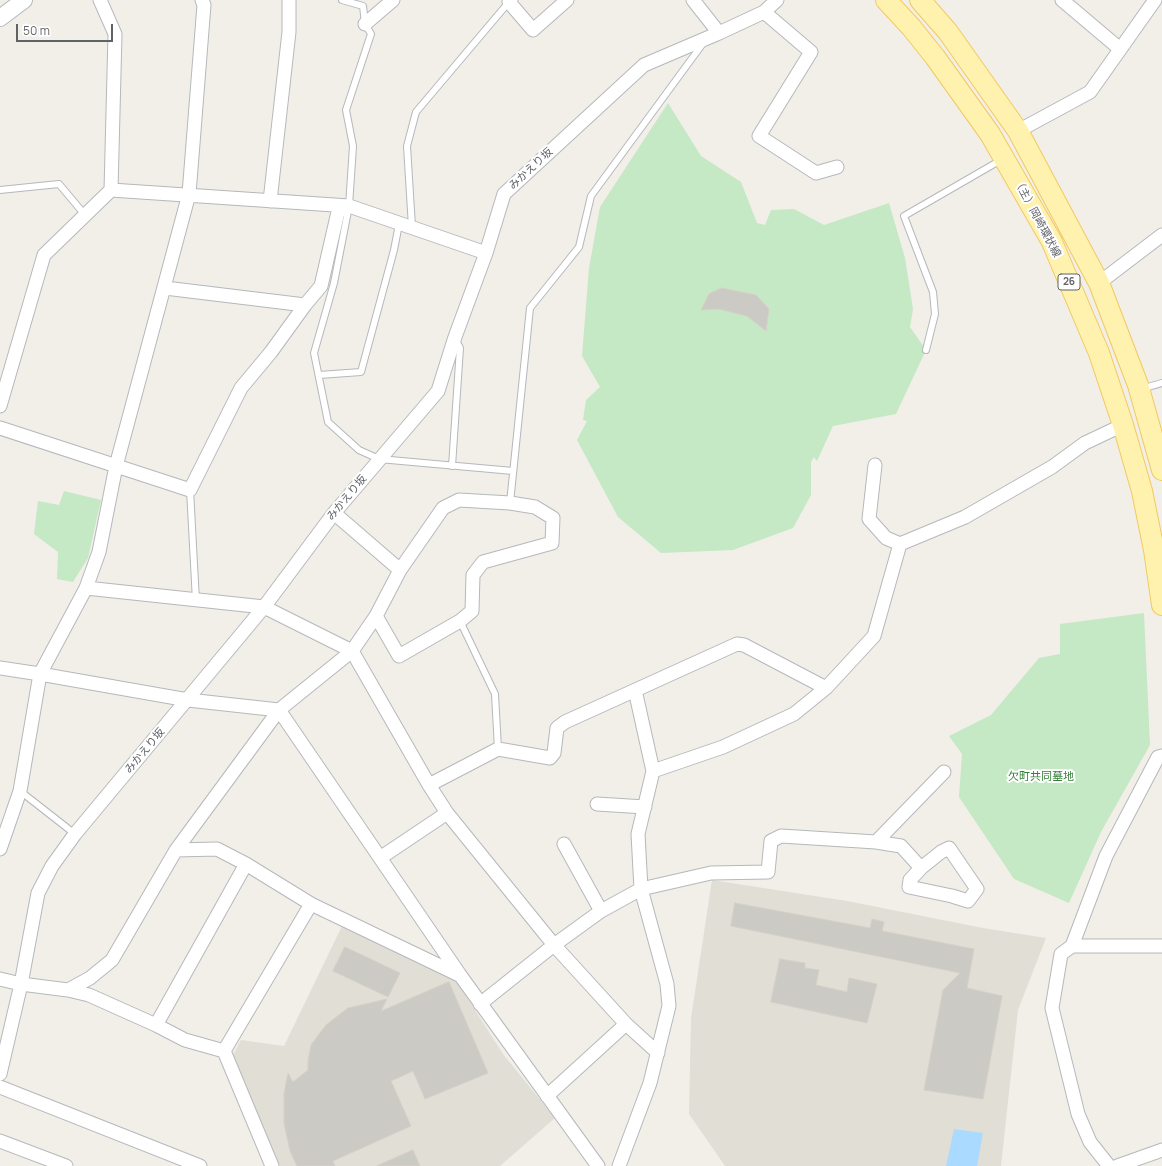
<!DOCTYPE html>
<meta charset="utf-8">
<style>
body{margin:0}
#map{position:relative;width:1162px;height:1166px;overflow:hidden;background:#f1efe8;font-family:Manrope,sans-serif}
canvas{display:block}
.scale{position:absolute;left:16px;top:24px;width:97px;height:18px;box-sizing:border-box;border:2px solid #5f6368;border-top:0;padding-left:5px;font-size:12px;line-height:14px;white-space:nowrap;color:#5f6368;-webkit-text-stroke:3px #fff;paint-order:stroke}
</style>
<div id="map">
<canvas width="1162" height="1166"></canvas>
<div class="scale">50 m</div>
</div>
<script>
const g = document.querySelector('canvas').getContext('2d');
g.lineJoin = 'round';
function paint(path, color) { g.fillStyle = color; g.fill(path, 'evenodd'); }
function stroke(path, color, width, dash) { g.strokeStyle = color; g.lineWidth = width; g.lineCap = dash ? 'butt' : 'round'; g.setLineDash(dash || []); g.stroke(path); }
function drawText(font, color, halo, rows, align = 'center') {
  g.font = font + ' Manrope,"Noto Sans JP",sans-serif'; g.lineWidth = 4; g.setLineDash([]); g.textBaseline = 'middle'; g.strokeStyle = halo; g.fillStyle = color; for (const [text, x, y, turn = 0] of rows) {
    g.save(); g.translate(x, y); g.rotate((+turn || 0) * Math.PI / 180); g.textAlign = isNaN(turn) ? turn : align; if (halo) g.strokeText(text, 0, 0); g.fillText(text, 0, 0); g.restore();
  }
}
paint(new Path2D(`
 M712,880L847,901L983,928L1046,938L1018,1010L1001,1166H725L689,1114L691,1018Z
 M342,926L456,980L503,1054L555,1118L500,1166H280L233,1055L241,1040L284,1046Z`), '#e1ded6');
paint(new Path2D(`
 M668,103L701,156L741,182L757,223L765,225L771,210L794,209L824,225L889,203L905,258L913,309L910,327L926,350L896,414L833,426L817,461L814,457L811,462V495L793,528L733,550L661,553L618,517L577,440L587,421L583,420L586,400L600,387L582,356L589,268L600,207Z
 M64,491L101,500L88,558L73,582L57,579L58,552L34,534L38,501L59,505Z
 M1144,613L1150,745L1101,832L1069,903L1014,879L959,797L962,754L949,736L991,715L1039,658L1060,654V624Z`), '#c5e8c5');
paint(new Path2D(`
 M954,1129L983,1133L977,1166H946Z`), '#aadaff');
const building = new Path2D(`
 M722,288L756,295L769,309L766,331L747,316L719,309L701,310L709,294Z
 M735,903L870,928L872,919L884,922L882,931L974,949L967,988L1002,996L983,1099L924,1090L943,990L960,973L731,926Z
 M345,947L400,973L388,997L333,971Z
 M780,959L805,963V968L819,970L816,985L847,992L849,978L877,984L867,1023L771,1002Z
 M449,982L488,1073L425,1099L413,1071L391,1081L411,1126L333,1161L335,1166H297L290,1151L284,1123V1094L288,1073L293,1082L308,1070V1061L311,1045L326,1025L348,1008L387,999L381,1011Z
 M413,1150L420,1166H377Z`);
paint(building, '#cccac5');
stroke(building, '#d6d1c6', 1);
const service = new Path2D(`
 M342,0L363,6L365,24L371,34L346,110L353,146L349,206L334,283L314,353L328,422L359,450L379,459L513,471
 M0,190L59,184L85,215
 M412,227L407,146L416,112L509,2
 M926,350L935,314L933,292L904,216L1001,160
 M319,375L361,372L394,250L399,224
 M1141,389L1162,383
 M452,466L460,348L455,339
 M190,490L196,601
 M510,503L530,308L579,247L591,196L704,42
 M460,621L495,694L498,749
 M20,791L75,834`);
const minor = new Path2D(`
 M511,0L509,2L533,30L567,0
 M693,0L719,33
 M1062,0L1120,49
 M764,12L811,52L759,136L816,173L837,167
 M365,24L393,0
 M1018,131L1090,92L1155,0
 M111,190L349,206L486,253
 M270,201L289,32V0
 M1099,283L1162,235
 M165,288L305,305
 M0,406L44,255L111,190L115,34L100,0
 M0,428L190,490L241,388L271,352L305,305L321,286L338,212L349,206
 M875,465L869,519L886,538L900,544
 M334,513L400,570
 M86,588L264,607L352,651L429,785L447,813L554,945L626,1024L658,1053
 M0,668L40,674L188,700L279,710L460,975L598,1166
 M635,690L653,771
 M429,785L498,749L550,758L554,753L557,728L565,722L737,644L744,645L826,688
 M597,804L645,807
 M876,842L901,846L921,868L941,852L949,848L977,889L968,901L952,896L909,887L910,880L921,868
 M564,844L601,911
 M0,849L20,791L40,674L86,588L99,552L116,466L189,194L204,5L202,0
 M176,850L217,849L246,864L311,904L459,975
 M380,858L447,813
 M1072,946H1162
 M0,979L21,984L68,990L89,995L156,1025L185,1040L224,1051
 M68,990L90,978L112,960L176,850L279,710L352,651L376,616L400,570L443,508L459,500L510,503L535,507L553,518L552,543L483,562L473,575L472,611L460,621L399,656L376,616
 M480,1004L554,945L601,911L641,889L638,834L653,771L723,747L794,714L826,688L874,636L900,544L965,517L1052,467L1085,443L1123,425
 M156,1025L246,864
 M224,1051L311,904
 M224,1051L272,1166
 M0,1074L21,984L38,893L52,866L75,834L264,607L334,513L438,391L455,337L486,253L504,194L644,65L719,33L764,12L777,0
 M0,1087L200,1166
 M547,1096L626,1024
 M0,1141L66,1166
 M619,1166L650,1083L669,1006L667,984L641,889L711,873L768,872L771,841L781,836L876,842L944,772
 M1109,1166L1090,1142L1078,1114L1052,1008L1061,954L1072,946L1106,856L1158,757L1162,756
 M1117,1166L1162,1150`);
const tertiary = new Path2D(`
 M0,18L24,0`);
const primary = new Path2D(`
 M886,0L911,27L935,57L990,134L1052,242L1099,353L1123,425L1142,491L1154,550L1162,605
 M920,0L948,32L1018,131L1099,283L1138,385L1162,470`);
stroke(service, '#b5b8bc', 8);
stroke(minor, '#b5b8bc', 15);
stroke(tertiary, '#b5b8bc', 18);
stroke(primary, '#f2c960', 22);
stroke(service, '#fff', 6);
stroke(minor, '#fff', 13);
stroke(tertiary, '#fff', 16);
stroke(primary, '#fff2af', 20);
for (const [x, y, w] of [
 [1069,282,22]
]) { const box = new Path2D(); box.roundRect(x - w / 2, y - 8, w, 16, 3); g.fillStyle = '#fff'; g.fill(box); stroke(box, '#5f6368', 1); }
drawText('bold 10px', '#5f6368', null, [
 ["26",1069,282]
]);
drawText('11px', '#5f6368', '#fff', [
 ["みかえり坂",531,169,-43],
 ["（主）岡崎環状線",1037,218,62],
 ["みかえり坂",347,498,-50],
 ["みかえり坂",145,751,-50]
]);
drawText('11px', '#348238', '#fff', [
 ["欠町共同墓地",1041,777]
]);
</script>
